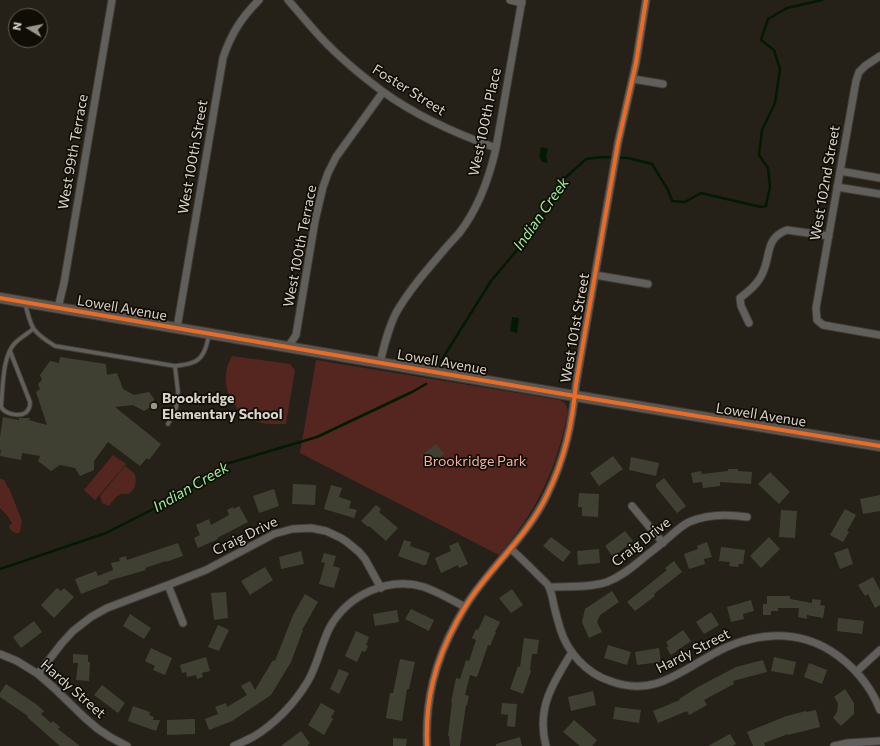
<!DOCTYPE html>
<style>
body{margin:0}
#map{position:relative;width:880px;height:746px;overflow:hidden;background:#252118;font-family:Commissioner,sans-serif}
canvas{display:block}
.north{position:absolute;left:8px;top:8px;width:40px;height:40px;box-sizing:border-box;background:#100d06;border:1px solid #615d54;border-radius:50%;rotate:280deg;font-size:11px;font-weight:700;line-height:16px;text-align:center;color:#dad5ca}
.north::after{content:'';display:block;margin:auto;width:14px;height:18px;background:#9b968c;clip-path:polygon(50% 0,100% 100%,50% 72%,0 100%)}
</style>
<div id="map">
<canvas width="880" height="746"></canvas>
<div class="north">N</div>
</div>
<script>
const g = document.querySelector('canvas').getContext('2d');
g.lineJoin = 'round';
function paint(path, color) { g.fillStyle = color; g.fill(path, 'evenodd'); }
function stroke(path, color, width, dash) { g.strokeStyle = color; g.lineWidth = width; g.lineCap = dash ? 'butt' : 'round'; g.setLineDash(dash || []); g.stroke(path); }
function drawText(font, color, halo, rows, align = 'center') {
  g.font = font + ' Commissioner,sans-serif'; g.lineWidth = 3.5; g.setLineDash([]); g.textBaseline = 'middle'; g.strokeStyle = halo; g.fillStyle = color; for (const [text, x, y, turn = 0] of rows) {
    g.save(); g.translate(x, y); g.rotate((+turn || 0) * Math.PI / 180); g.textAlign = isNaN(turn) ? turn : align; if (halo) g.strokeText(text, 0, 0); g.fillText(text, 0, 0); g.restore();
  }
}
paint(new Path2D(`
 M232,356L290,364L295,370L286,424C276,424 267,425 258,422C236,415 221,391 227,368C228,364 230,360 232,356Z
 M316,360L554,399C563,401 566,401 568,411C557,469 537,511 499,555L300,453Z
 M113,455L126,464L95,500L84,490Z
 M125,466C127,468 131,470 133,472C138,477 136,489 130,493C127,495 124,493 121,494C116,496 112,502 109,506L102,503L100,496Z
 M0,479H2L4,480L8,488H9L22,521L20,532L19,533C14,534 10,530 9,526L12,523L7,515L0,508Z`), '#54261f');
paint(new Path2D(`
 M541,147L548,149L546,157L548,163L542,162L539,156Z
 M512,317L519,318L517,333L510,331Z`), '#031a02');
stroke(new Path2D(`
 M441,361L491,281L533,231L551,204L565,178L586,159L602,157L628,158L652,164L668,190L672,201L685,202L701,193L761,207L766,206L770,187L768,168L759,155L762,130L775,103L780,69L774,50L761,40L768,19L787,8L822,0
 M0,569L106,533L181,495L226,464L317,437L412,392L426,384`), '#031a02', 2.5);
paint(new Path2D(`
 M60,357L106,364L107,375L117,373L123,389L134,395L149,392L154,399V405L144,411L133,405L115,407L161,444L149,460L147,458L140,466L108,442L94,461V470L80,476L75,468L60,465L51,471L38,461L40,456L22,453L21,460L0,456L1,450H0V437L3,417L19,420V418H30L29,420L47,425L36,392L40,389L38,384L42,380L40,375L50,361L59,363Z
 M436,444L444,454L428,466L421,456Z
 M613,456L623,469L599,486L590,473Z
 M631,457L659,463L656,476L629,470Z
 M728,469H738V471L752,472L751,484L720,482V486L703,488L702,482L693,483L691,473L701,471L702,474L728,471Z
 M770,472L790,492L779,504L758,484Z
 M664,478L686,506L677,513L656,487V484Z
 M293,484L316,485L315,505L292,504Z
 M331,485L342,488L339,497L351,501L349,508L357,510L354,518L324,509Z
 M274,489L279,506L259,513L253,496Z
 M579,493L599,494L598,517L582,516V507H578Z
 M880,495V511L863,514L860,499Z
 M376,505L381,509L379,512L398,528L386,541L369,526L368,527L361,521Z
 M239,506L248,522L217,538L218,539L198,548L194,538L200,535L196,525L209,519L211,525L229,515L227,510L233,507L234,509Z
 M845,509L856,515L847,531L849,532L843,542L830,535Z
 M781,510L797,511L795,538L779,537Z
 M625,531L633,541L613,557L605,546Z
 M551,537L571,552L563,562L543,546Z
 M769,537L780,549L761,568L750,556Z
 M404,540L411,542L410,546L430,553L426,565H423L398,556Z
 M458,542L468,564L459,568L458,565L441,573L435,558L451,551L449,546Z
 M707,542L712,557L704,559L705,564L689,569L684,554L698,549L697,546Z
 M178,543L183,556L166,562V561L145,568L146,570L108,581L109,583L81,594L75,579L96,571L98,576L113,570L111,563L120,561L119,558L126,556L127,560Z
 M721,547L745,550L743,564H739L738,567L729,566L730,562L719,561Z
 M848,548L853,564L840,569L834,553Z
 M599,549L600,563L578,565L577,551Z
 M301,551L304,564L281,569L279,557Z
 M324,553L336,556L333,566L340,568L334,588L319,584L325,563L321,562Z
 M674,561L682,572L654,594L655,596L635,611L627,602L667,570L665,568Z
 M265,567L273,580L250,595L241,581Z
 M873,577L880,590V605L875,608L868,594L865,596L858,585Z
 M57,588L61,591L64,588L74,597L54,618L41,605Z
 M512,589L523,605L511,613L499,598Z
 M612,591L619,602L600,615L597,622L602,632L589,638L582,622L585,609Z
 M226,592L228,618L214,620L211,593Z
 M305,594L318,602L302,630H303L291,662L271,695L232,721L209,730L205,719L218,714L215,707L226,703L227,707L247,695L241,686L250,681L255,690L273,660L275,661L293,615Z
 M767,596H790V599L812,603V599L821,600L820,605L825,606L823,618L807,615V619L798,617L799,608H778V611H771V615H763V604H767Z
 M751,600L754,611L743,614L744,619L731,622L727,607Z
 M411,609L434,620L429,631L405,619Z
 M397,610L399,622L375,626L373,614Z
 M711,612L719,625L704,634L696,622Z
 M130,614L151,628L144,639L123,626Z
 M485,615L500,622L495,632H496L490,646L488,645L477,677L470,675L465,695L469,696L467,705H466L460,746H450L449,736H448L452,702H451L456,678L460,679L466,660L469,661L476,640L472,638L476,629L478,630Z
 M838,618L864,621L862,634L837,631Z
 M34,621L42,632L21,648L13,637Z
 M218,625L229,630L219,651L208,647Z
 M683,630L691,641L671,655L666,647H669L666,642Z
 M356,631L369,637L366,645L368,646L365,652L362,651L357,662L345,656Z
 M524,638L539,640L537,654H532L530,670L531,671L523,694L510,689L518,666L520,667Z
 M608,645L631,652L627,665L604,658Z
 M151,648L172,658L165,675L153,670L155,666L145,661Z
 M659,648L661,662L637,665L635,652Z
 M73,654L88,655V662H90L89,681L76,680L78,663H73Z
 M206,657L210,671L202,673L203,677L197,679L196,675L187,677L186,672L182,673L180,665Z
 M774,657L796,662L793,675L771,671Z
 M400,659L415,662L409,689H407L402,721L386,718L390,693H393Z
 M763,660L767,672L733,681L734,684L704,700L707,705L689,715L687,711L658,723L653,711L680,700L679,699L698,687L736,667Z
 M809,663L827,670L822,684L804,677Z
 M339,669L349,673L339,694L330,689Z
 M6,684L36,704L44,711L41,714L51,723L53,721L60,727L58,729L80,746H60L27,717L28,716L0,697V693Z
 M102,685L125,703L118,713L94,695Z
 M845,689L854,703V714L841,726L833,718L837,712L838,703L834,697Z
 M593,691L596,705L571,711L568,697Z
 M321,703L335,711L331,717L333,719L324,735L308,725Z
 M502,703L517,704L515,727L507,726L508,715L501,714Z
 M133,706L150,712L149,715L154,717L153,720H160L156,731L128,721Z
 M615,707L641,710L639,723L613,719Z
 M816,710L820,727L788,735V734L764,743L765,746H753L747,732L784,717H783L806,711V712Z
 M195,719V734L167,735V720Z
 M574,720L597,740L592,746H580L563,732Z
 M301,731L310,743L307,746H281Z
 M730,734L736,744L732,746H708Z
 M520,737L522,746H496V744Z
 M393,738L407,739L406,746H393Z`), '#404032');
const lane = new Path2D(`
 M25,303C31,328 32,332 55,346L175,366C180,365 186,365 191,363C204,360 207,345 209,334
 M10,351L30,402C30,402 30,408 29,408C25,419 6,415 1,407C3,389 2,356 15,343C20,338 27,334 33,329
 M168,424L176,408L178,392L175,366`);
const street = new Path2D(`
 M288,0C297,10 305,20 314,30C334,53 358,73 382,91C416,116 457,134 496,148
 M510,0L522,3
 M880,56L865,66L859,72L856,81L816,308L817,320L823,325L880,335
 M633,79L663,84
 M840,171L880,178
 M837,187L880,194
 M595,275L648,284
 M58,308L64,283L112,0
 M749,323L741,306L740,298C749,291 759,283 763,272C771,255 765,238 787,230L829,236
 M177,328L223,58C231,34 241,18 259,0
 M288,347L296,335L315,221L323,187L328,173L336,157L383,92
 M380,363C384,346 388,329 396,313C409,290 427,270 444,250C449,244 455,238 460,232C479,207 489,179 496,148L522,0
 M632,506L663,543
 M511,549C521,558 531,568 541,578C544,581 548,584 549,587C550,589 551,593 552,596C554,607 557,618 560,628C567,652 586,673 610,681C653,697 678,673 713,654C750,633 794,628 831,651C853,665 871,686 880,710
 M168,585L183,623
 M549,587C568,586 589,588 607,582C620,577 630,569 641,560C648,554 655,549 662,543C671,536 679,527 689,522C707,514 728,514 747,517
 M0,654L17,661L38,674L54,688L85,718L98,729L110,737L127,746
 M856,672L880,650
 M38,674L62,643L73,631L91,617L107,608L168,585L206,570L274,534L292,529L311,528L326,531L341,538L347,542L359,552L365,559L381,588
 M234,746C240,743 247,740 253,737C275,724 295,703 308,681C318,664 321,644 330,627C348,595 388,576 424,587C438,592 452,600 465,607
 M427,746C425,700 435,661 457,621C462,612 467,603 473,595C497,561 529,533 547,495C565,458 572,425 576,384L618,143L636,63L646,0
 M546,746C536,708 553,683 572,652
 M834,746L848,743L880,741`);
const secondary = new Path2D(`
 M0,298L575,396L880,446`);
stroke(lane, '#413d35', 5.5);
stroke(street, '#413d35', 9);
stroke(secondary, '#413d35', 12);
stroke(lane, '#615f5c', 3.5);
stroke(street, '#615f5c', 7);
stroke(secondary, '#5b5853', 10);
stroke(new Path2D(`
 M0,298L575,396L880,446
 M427,746C425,700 435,661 457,621C462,612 467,603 473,595C497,561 529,533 547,495C565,458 572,425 576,384L618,143L636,63L646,0`), '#ed6a23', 4);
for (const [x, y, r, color] of [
 [154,406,4,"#9b968c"]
]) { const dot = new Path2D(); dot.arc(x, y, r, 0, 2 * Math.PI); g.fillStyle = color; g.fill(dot); stroke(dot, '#100d06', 1.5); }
drawText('14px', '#dad5ca', '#100d06', [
 ["Foster Street",409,90,32],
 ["West 100th Place",485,122,-78],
 ["West 99th Terrace",73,152,-80],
 ["West 100th Street",193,157,-80],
 ["West 102nd Street",825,183,-80],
 ["West 100th Terrace",300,246,-79],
 ["Lowell Avenue",122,308,10],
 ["West 101st Street",575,328,-80],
 ["Lowell Avenue",442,362,10],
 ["Lowell Avenue",761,415,9],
 ["Craig Drive",245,536,-26],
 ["Craig Drive",641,542,-38],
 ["Hardy Street",693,651,-27],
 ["Hardy Street",73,689,41]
]);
drawText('bold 14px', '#dad5ca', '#100d06', [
 ["Brookridge",162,398],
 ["Elementary School",162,414]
], 'left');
drawText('14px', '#f5aea1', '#100d06', [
 ["Brookridge Park",475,461]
]);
drawText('italic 15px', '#9def97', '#100d06', [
 ["Indian Creek",541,214,-55],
 ["Indian Creek",191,487,-30]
]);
</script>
